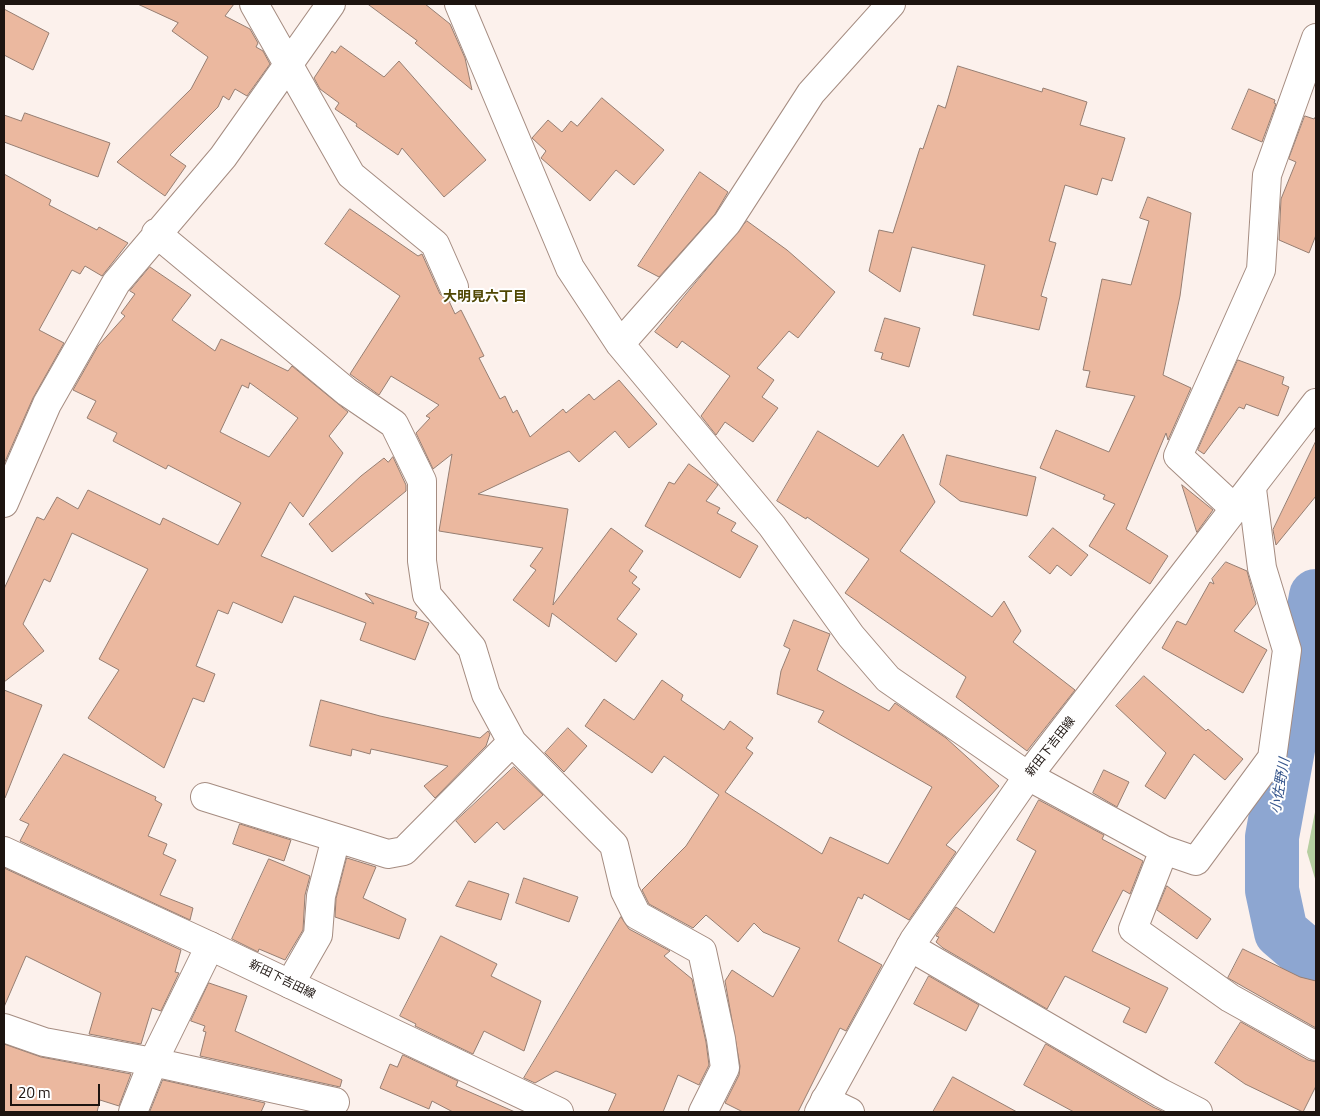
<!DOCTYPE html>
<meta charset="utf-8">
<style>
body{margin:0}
#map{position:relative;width:1320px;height:1116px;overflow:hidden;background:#fcf1ec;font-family:"Titillium Web",sans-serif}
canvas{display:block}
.frame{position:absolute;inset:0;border:5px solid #1d1410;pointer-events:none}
.scale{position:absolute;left:10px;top:1084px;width:90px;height:22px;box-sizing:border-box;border:2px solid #1d1410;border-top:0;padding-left:6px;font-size:15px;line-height:18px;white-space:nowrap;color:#1d1410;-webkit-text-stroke:4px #fff;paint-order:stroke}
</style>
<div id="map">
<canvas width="1320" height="1116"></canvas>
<div class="frame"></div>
<div class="scale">20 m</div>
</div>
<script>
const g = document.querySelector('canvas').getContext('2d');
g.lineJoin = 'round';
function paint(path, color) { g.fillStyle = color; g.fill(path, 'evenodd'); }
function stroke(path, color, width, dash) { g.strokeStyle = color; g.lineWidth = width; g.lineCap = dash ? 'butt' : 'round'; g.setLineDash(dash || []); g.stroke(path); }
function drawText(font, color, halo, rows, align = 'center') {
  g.font = font + ' "Titillium Web","Noto Sans JP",sans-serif'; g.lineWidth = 4; g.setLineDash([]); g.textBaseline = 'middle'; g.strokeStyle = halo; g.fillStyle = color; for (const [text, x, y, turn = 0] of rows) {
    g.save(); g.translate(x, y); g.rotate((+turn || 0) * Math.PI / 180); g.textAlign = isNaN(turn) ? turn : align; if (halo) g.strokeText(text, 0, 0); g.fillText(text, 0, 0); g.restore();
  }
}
paint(new Path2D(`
 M1316,807V882L1307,852Z`), '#b6cea0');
stroke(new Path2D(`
 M1316,596L1272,837V890L1281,932L1316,962`), '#8da6d1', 54);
const building = new Path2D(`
 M138,4H234L225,16L250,29L258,43L256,47L263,51L270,64L247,96L235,89L229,100L223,96L218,107L170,155L186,166L165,196L117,162L191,89L208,57L172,31L178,23Z
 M368,4H425L450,24L465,58L472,90L415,43L417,41Z
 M4,9L49,33L33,70L4,55Z
 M341,46L384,77L399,61L486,160L444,197L402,148L398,155L356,126L357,124L335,109L339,103L320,89L314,78L332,51L335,53Z
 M958,66L1042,92L1043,88L1087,102L1080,125L1125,138L1112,181L1102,178L1097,195L1065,185L1049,241L1056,243L1041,296L1047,298L1039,330L973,315L985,265L912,247L900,292L869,271L879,230L893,233L920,148L923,149L938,105L945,108Z
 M1249,89L1275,100L1274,103L1276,104L1262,142L1232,129Z
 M602,98L664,150L634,185L616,170L590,201L541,158L546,151L532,138L548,120L562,132L571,121L577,126Z
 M25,113L110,143L98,177L4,142V115L21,121Z
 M1305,116L1314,119L1316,116V235L1309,253L1279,240L1281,199L1296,162L1289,159Z
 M700,172L728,192L715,214L659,277L638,266Z
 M4,174L51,200L49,205L97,230L99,227L128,243L102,276L85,266L80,274L72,270L39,330L64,343L33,398L4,464Z
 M1148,197L1191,213L1180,296L1163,375L1191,388L1168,440L1166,433L1126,529L1168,556L1150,584L1089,546L1115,504L1103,499L1105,495L1040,468L1056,430L1109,452L1135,396L1086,387L1090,371L1083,370L1102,279L1131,285L1149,221L1140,218Z
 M350,209L418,256L422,254L440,294L449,301L455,314L461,310L484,356L479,358L500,399L505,396L513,413L517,410L530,437L563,409L566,413L589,394L594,400L619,380L657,424L629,448L615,431L579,462L569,451L478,494L568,509L553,605L611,528L643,551L629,571L637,577L632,583L640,589L617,619L637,634L616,662L552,613L549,627L513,600L536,570L530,566L543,548L439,531L452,454L433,469L416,433L430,418L426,416L439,405L391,376L379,395L350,374L400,296L325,244Z
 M747,221L787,250L835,292L798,338L789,331L757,368L774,380L762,397L778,408L753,442L725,422L716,435L701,416L730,376L682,341L677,348L655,332Z
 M150,267L191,295L172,320L215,351L221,339L288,371L292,366L348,412L329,436L343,453L303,517L290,502L261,556L374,604L365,593L417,612L415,618L429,623L415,660L360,640L366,623L294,596L282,623L233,602L228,614L218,610L196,666L215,674L204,702L193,698L164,768L88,718L119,670L99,659L148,569L72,533L50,582L44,579L23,624L44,651L4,682V589L37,517L44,520L57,497L78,509L88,490L160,525L163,518L218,545L241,503L168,465L166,469L113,441L117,433L87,418L96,401L73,390L98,346L125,316L121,313L135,294L130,291ZM250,383L298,418L269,457L220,432L242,385L248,388Z
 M885,318L920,328L909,367L881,359L883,353L875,351Z
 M1238,360L1284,377L1282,384L1289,387L1278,416L1246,404L1244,409L1239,407L1204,454L1198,450Z
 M818,431L878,467L903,434L935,502L900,551L992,617L1004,601L1021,631L1013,642L1075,690L1027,751L956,697L966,677L845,593L869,559L807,517L806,519L777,501Z
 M1316,441V496L1276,545L1273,530Z
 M947,455L1036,477L1027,516L960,501L940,485Z
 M393,457L406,485V491L332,552L309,524L361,476L384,458L388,462Z
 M689,464L718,485L706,501L720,508L717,513L736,523L731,531L758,546L740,578L645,526L669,482L674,484Z
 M1182,485L1213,510L1197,532Z
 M1053,528L1088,555L1071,576L1057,565L1050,574L1029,557Z
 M1226,562L1247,571L1256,604L1234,631L1267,650L1243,693L1162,648L1177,621L1186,625L1210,582L1214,584L1212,579Z
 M794,620L830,634L817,670L889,711L895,703L946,738L999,786L946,845L956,852L909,920L864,894L862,899L858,897L838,941L882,965L846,1031L840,1028L798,1112H743L725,1103L739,1075L740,1066L725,981L732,970L773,997L800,948L763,932L754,923L738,942L706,915L693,928L649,904L642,890L686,846L719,795L664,756L652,773L585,726L604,699L634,720L662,680L683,695L681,700L724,730L730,721L753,738L746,748L753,753L725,792L822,854L830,837L888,864L932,787L818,722L824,711L777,694L781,671L790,649L784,646Z
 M1144,676L1206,731L1208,729L1243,759L1225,780L1194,754L1165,799L1145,786L1166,753L1116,706Z
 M4,690L42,705L5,798L4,797Z
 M321,700L380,716L480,738L488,731L490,734L486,746L435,798L424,786L448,766L371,749L370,754L352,749L351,756L310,746Z
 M568,728L587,746L564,772L545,753Z
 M64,754L156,797L155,800L162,804L148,836L167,844L163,854L176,860L160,895L193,908L190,920L20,841L29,824L20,820Z
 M514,767L543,795L504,830L497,822L475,843L456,821Z
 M1104,770L1129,782L1117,807L1093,793Z
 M1039,800L1104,835L1102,839L1143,861L1130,894L1123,890L1092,951L1168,988L1146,1033L1123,1022L1130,1008L1065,976L1047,1009L943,948L936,942L939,937L936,936L956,907L994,933L1036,851L1017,840Z
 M240,824L291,840L284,861L233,844Z
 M347,858L376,867L363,898L406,919L399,939L335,917L336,899Z
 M269,859L310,876L305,895L303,930L285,960L259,949L258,952L232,939Z
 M4,868L181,950L175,972L179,973L161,1011L152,1008L141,1044L89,1034L101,993L26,956L4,1007Z
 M524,878L578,897L569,922L516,903Z
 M469,881L509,894L501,920L456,906Z
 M1167,886L1211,919L1197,939L1157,910Z
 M621,917L629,929L670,951L664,956L692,979L706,1042L709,1065L699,1085L678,1075L663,1112H608L616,1094L556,1071L535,1083L524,1078Z
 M441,936L497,964L491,976L541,1001L524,1051L484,1031L473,1054L415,1026L416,1024L400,1016Z
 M1243,949L1300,977L1316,981V1028L1228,978Z
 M929,976L979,1005L966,1031L914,1004Z
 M209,983L247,996L235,1031L342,1080L340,1087L200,1056L206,1032L203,1031L205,1026L191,1021Z
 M1241,1022L1308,1060L1316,1062V1086L1303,1112L1245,1084L1215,1063Z
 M4,1044L41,1057L131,1074L119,1106L100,1100L97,1112H4Z
 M1046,1044L1153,1107L1164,1112H1074L1024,1085Z
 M403,1055L458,1081L456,1086L515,1112H453L432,1101L429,1109L380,1088L390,1064L397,1067Z
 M953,1077L1017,1112H933Z
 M163,1080L265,1103L261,1112H150Z`);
paint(building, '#ebb89f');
stroke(building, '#967e72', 1);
const minor = new Path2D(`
 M254,4L351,175L435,244L454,287
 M459,4L570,268L620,344L772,526L851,636L888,679L1028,776L1164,850
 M156,233L347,392L394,424L422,481V561L427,595L472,648L486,694L512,742L614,845L625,891L637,915L702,951L721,1039L725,1068L703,1112
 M620,344L727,223L811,93L891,4
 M1252,489L1262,568L1287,650L1272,758L1196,861L1164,850L1133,929L1230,998L1316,1046
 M4,503L47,404L116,283L223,157L331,4
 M1235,509L1178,456L1261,270L1267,175L1316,38
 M205,797L388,854L404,851L512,742
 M910,947L1161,1093L1198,1112
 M290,984L318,935L321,896L336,838
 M4,1028L44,1042L153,1062L335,1102
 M825,1100L850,1112
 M133,1112L153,1062L210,946`);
const major = new Path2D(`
 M4,851L210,946L559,1112
 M819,1112L914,940L1028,776L1316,403`);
stroke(minor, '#a58c81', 30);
stroke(major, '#a58c81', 30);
stroke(minor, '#fff', 28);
stroke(major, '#fff', 28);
drawText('12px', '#1d1410', '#fff', [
 ["新田下吉田線",1051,747,-52],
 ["新田下吉田線",282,980,26]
]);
drawText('bold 14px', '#4f4603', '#fff', [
 ["大明見六丁目",485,298]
]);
drawText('italic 14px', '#35558c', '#fff', [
 ["小佐野川",1281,786,-80]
]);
</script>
